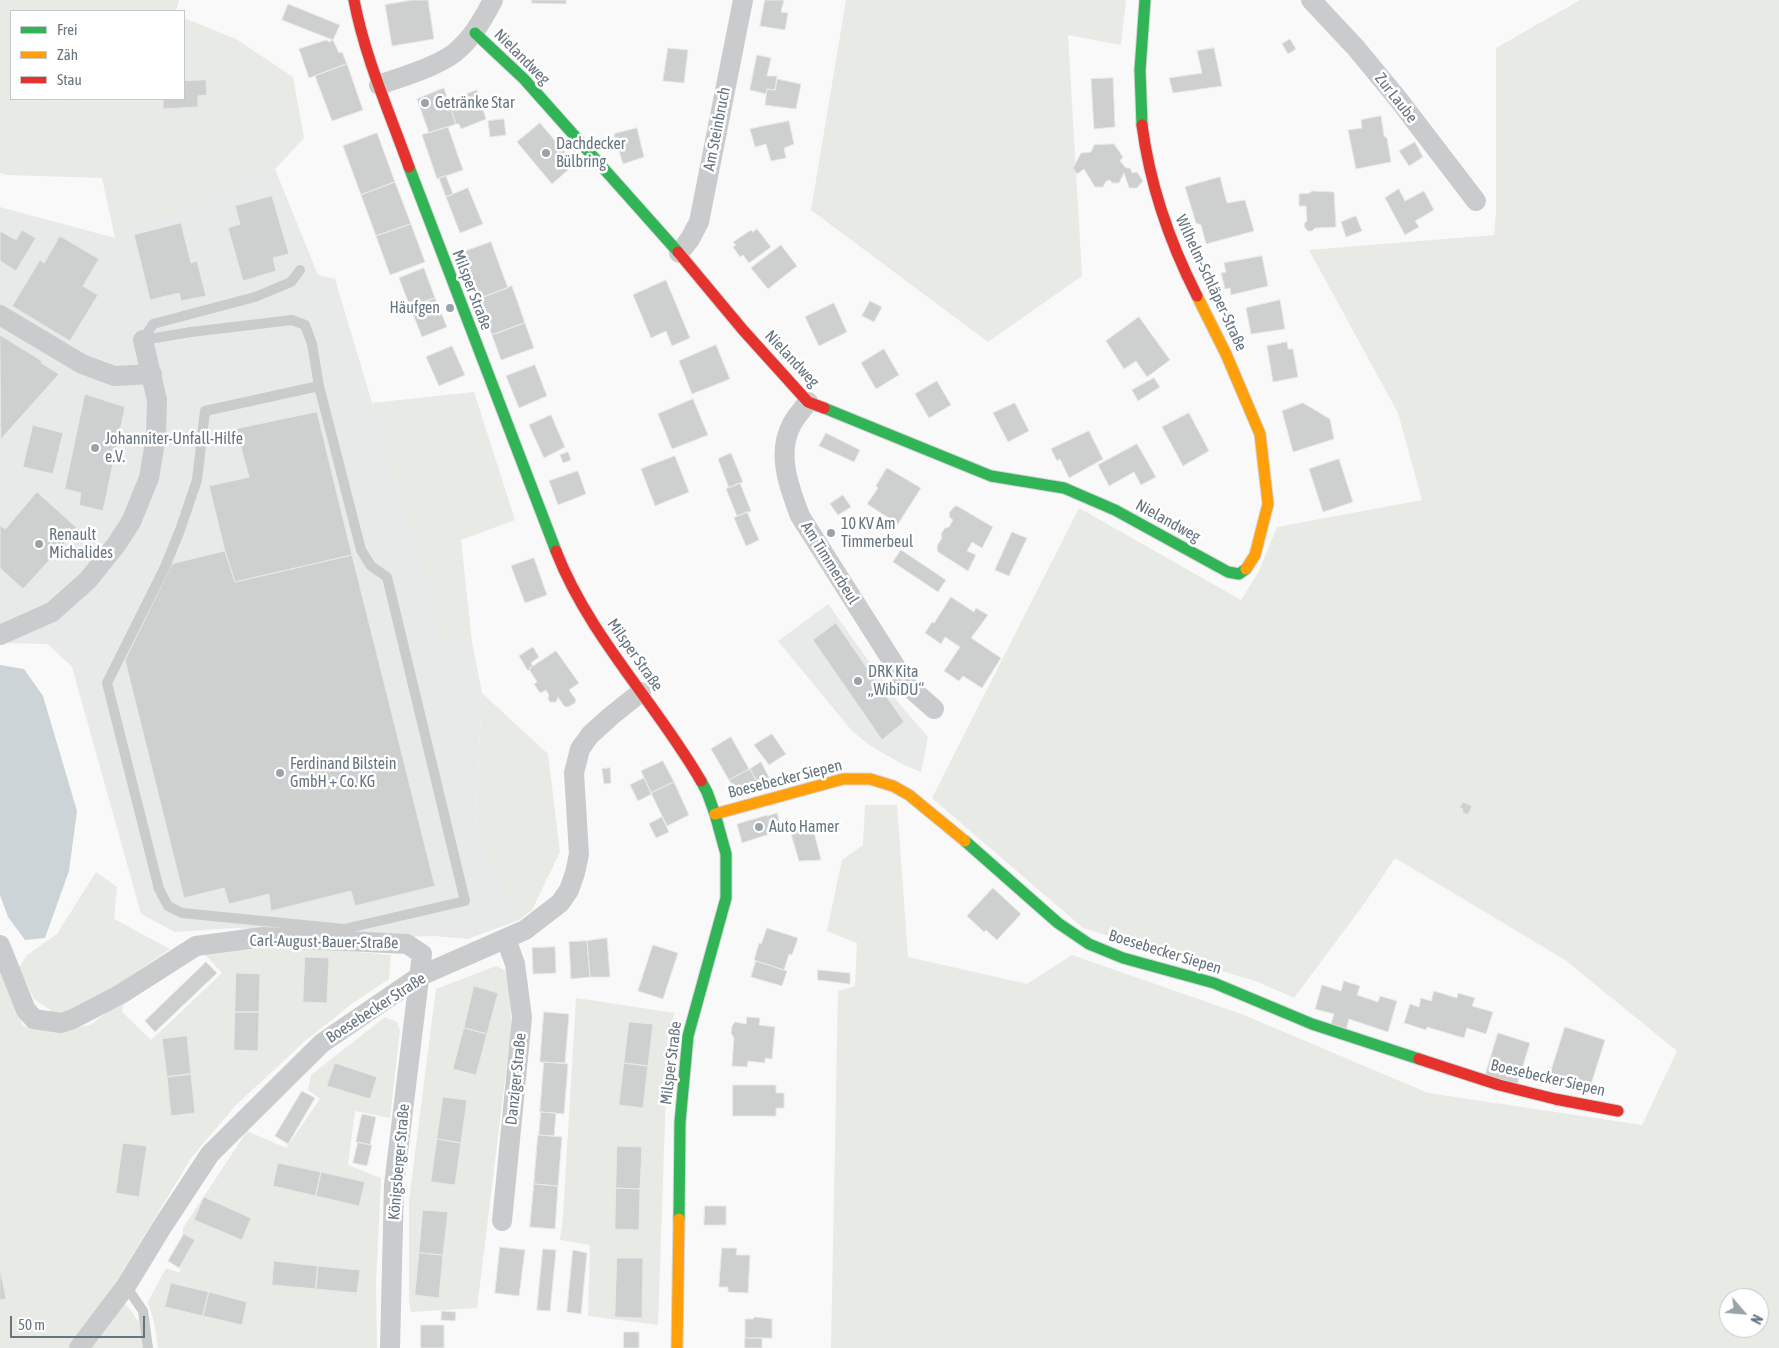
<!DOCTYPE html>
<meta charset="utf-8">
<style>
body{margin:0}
#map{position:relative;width:1779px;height:1348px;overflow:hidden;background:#f9f9f9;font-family:"Asap Condensed",sans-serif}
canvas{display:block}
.legend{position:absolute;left:10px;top:10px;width:175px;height:90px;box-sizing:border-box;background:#fff;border:1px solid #c2c8cc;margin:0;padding:6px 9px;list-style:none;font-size:15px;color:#667580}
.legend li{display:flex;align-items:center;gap:10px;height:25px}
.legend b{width:25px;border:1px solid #c2c8cc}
.north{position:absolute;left:1719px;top:1288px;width:50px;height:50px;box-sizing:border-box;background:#fff;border:1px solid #c2c8cc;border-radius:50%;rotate:117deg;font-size:14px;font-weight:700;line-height:20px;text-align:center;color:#667580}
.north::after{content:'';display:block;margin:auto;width:18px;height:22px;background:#99a3aa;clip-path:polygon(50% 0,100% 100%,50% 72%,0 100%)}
.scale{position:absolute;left:10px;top:1316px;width:135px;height:22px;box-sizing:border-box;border:2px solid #667580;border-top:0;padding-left:6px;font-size:15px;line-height:18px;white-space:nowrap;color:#667580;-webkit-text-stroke:4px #fff;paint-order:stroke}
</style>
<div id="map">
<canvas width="1779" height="1348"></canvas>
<ul class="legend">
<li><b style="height:6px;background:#30b455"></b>Frei</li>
<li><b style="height:6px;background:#ff9f0a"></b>Zäh</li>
<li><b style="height:6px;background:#e5322d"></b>Stau</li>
</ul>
<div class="north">N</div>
<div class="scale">50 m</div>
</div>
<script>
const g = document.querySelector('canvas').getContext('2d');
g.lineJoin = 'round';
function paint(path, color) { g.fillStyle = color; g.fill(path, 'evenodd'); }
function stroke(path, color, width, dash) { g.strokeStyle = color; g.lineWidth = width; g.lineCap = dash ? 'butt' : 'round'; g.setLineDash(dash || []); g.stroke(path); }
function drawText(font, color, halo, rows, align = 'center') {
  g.font = font + ' "Asap Condensed",sans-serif'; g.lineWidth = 5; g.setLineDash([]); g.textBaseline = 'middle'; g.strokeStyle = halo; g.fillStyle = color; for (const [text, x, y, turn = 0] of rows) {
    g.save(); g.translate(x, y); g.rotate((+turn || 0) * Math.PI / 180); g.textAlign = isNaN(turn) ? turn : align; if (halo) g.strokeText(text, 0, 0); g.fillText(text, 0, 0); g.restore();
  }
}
paint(new Path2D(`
 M275,169L318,275L335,279L445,646L472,642L482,693L475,832L519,920L468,939L434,936L358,938L236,928L175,932L141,914L72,667L48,644L0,643V207L115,238Z
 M828,604L898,702L928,737L921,772L902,764L869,745L852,731L778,641Z`), '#e8e9e9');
paint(new Path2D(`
 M0,0H179L176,11H11V99H184V18L236,39L293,77L304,138L275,169L115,238L102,178L7,175L0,173Z
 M846,0H1126L1121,45L1068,35L1082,276L988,342L811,210Z
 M1580,0H1779V1348H831L838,991L855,986L857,943L827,931L842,860L863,845L865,805H897L908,957L1027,984L1072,955L1244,1015L1428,1093L1642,1125L1677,1051L1565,960L1395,858L1364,904L1294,998L1258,982L1083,928L932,798L1079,508L1241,600L1259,571L1277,527L1422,500L1398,413L1309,250L1494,235L1496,213V48ZM1729,1298H1759V1328H1729Z
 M474,392L515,520L461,540L472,642L445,646L372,403Z
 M482,693L548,754L560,852L532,910L519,920L475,832Z
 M96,872L117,887L114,919L170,949L91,1003L56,1014L34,999L19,967L27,955L57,934Z
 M268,944L391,955L389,979L353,1003L305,1041L236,1105L191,1158L105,1301L127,1305L142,1327L144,1348H0V960L23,1026L57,1031L90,1025L125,999L122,1012L151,1040L222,973L201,950Z
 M496,966L505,970L510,989L511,1031L477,1308L411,1312L409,1299V1200L436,989Z
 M576,998L675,1013L668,1033L658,1325L588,1316L590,1245L560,1240L563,1216Z
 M385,1017L397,1022L400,1031L390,1118L355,1111L348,1165L381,1178L376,1284L377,1348H158L154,1322L148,1302L166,1268L180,1273L183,1228L247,1131L286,1148L320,1099L308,1090L311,1075Z`), '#e8eae6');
paint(new Path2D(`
 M0,665L24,669L43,696L77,811L69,871L45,938L25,940L8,917L0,895Z`), '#cdd4d7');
const building = new Path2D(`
 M412,0H428L434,39L392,46L385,5Z
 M532,0H566V4L532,3Z
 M765,0H784L781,12L788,13L785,30L760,26Z
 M288,4L340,25L333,40L282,20Z
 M1290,39L1296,49L1288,54L1282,44Z
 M327,40L328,42L333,40L339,53L342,52L347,64L309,78L299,49Z
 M668,48L688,50L684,83L663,81Z
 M1214,48L1222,86L1173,93L1169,78L1202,73L1197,51Z
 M757,55L771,58L767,76H777L775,90L767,89L766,94L750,90Z
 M347,64L363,110L332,121L315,76Z
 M1113,78L1115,127L1094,129L1091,79Z
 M777,79L801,84L796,109L765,105L767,89L775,90Z
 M206,80L207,95L198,96V107L163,109V99H184V81Z
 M444,88L456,124L429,133L417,99Z
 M477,90L486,119L461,129L459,124H456L448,101Z
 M1381,116L1384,136L1387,138L1391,162L1356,169L1348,130L1362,128L1361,120Z
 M504,119L506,135L490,137L488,121Z
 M789,121L794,144L784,148L786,158L771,161L766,144L755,147L750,129Z
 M540,123L575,164L552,184L517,142Z
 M448,127L463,170L437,179L422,135Z
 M637,128L644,157L623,164L614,134Z
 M377,133L395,182L361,195L343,146Z
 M1415,142L1423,157L1409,166L1399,151Z
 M1114,144L1123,157L1120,161L1126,168H1130L1132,173L1137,172L1143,181L1137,188H1129L1124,173L1119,183H1112L1110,180L1106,181L1103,187H1095L1084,169L1077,174L1073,168L1081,153L1091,152L1094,145Z
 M446,176L453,194L446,197L439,178Z
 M1220,177L1227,203L1245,200L1254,231L1206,244L1201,225L1196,223L1185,187Z
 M395,182L411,224L376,236L361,195Z
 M468,188L483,224L460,233L446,197Z
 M1399,189L1405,201L1424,191L1434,210L1415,221L1419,227L1405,235L1385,198Z
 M1312,191L1334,192L1336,227L1315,228L1312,231H1308L1305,228L1304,224L1307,221L1306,206H1299V194L1310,193Z
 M272,196L289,254L273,258L276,271L243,281L228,228L240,224L235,206Z
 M1356,216L1362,231L1346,237L1341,222Z
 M181,223L191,263L197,261L206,296L181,301L179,293L150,300L134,235Z
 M411,224L425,262L390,275L376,236Z
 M757,229L771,247L749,263L743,255L740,257L733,247L736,245L733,242L751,230L753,232Z
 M22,230L36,238L16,271L0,261V231L16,240Z
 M60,236L99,259L83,286L98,295L70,341L12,306L40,260L44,263Z
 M491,242L508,288L477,299L460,253Z
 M781,245L797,266L768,289L751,268Z
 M1262,256L1268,286L1231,295L1230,288L1225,289L1221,273L1226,272L1224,263Z
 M424,268L435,298L410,307L399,278Z
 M666,280L690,338L672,346L666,331L651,338L633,295Z
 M512,286L525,323L492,335L479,299Z
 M435,298L447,327L422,337L410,307Z
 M1280,300L1285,329L1251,334L1246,308Z
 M870,301L882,307L874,322L862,316Z
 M834,303L847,332L819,346L805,317Z
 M1139,317L1170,360L1147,377L1136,361L1124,369L1106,341Z
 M525,323L534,348L501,360L492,335Z
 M0,335L42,361L41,363L59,374L1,439Z
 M1287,342L1288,349H1293L1298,377L1273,382L1267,346Z
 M716,345L730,379L692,394L679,361Z
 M452,346L465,375L439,386L426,357Z
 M884,349L899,375L876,389L861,363Z
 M535,365L547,396L519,408L506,376Z
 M1154,378L1160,387L1138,401L1132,390Z
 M937,381L951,405L929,418L915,394Z
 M85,394L125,407L103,511L79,505L81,493L65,489Z
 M693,399L708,435L672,449L658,414Z
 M1015,403L1029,431L1008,442L993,413Z
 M1303,403L1330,419L1334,439L1293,452L1282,411Z
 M317,412L352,555L235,582L225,551L209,486L249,477L236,429Z
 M1189,413L1209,451L1183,466L1162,427Z
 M551,415L565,447L544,458L529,425Z
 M33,425L63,433L53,474L23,467Z
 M1089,431L1103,459L1069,478L1060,459L1057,461L1051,449Z
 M826,433L860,450L854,462L819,446Z
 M1137,444L1156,477L1141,485L1134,472L1109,486L1098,465Z
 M568,452L571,460L563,463L560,455Z
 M731,453L743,482L729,488L718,459Z
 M675,456L689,492L655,506L641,469Z
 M1339,459L1353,502L1323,512L1309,469Z
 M887,468L921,488L898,524L867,504L878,488L876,486Z
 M578,471L586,494L558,505L549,481Z
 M740,483L751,511L737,516L726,489Z
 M37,492L78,529L23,589L0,568V525L5,529Z
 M843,495L851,507L838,515L830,504Z
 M957,506L993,527L982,548L972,542L967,551L976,555L968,571L938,552L937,546L942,538L941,534L945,528L949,527L953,520L950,518L949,513L954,507Z
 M747,512L759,540L746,546L734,518Z
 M1012,532L1027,538L1009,576L995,570Z
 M901,550L946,580L938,592L893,562Z
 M225,551L235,582L352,555L435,886L355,906L351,891L271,911L269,894L229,904L224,888L184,898L125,660L172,564Z
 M534,558L547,595L525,603L511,566Z
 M951,597L974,612L976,608L988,615L971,638L1001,658L982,688L963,676L959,681L944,671L960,647L945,637L941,644L925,633L932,622L934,623Z
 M836,623L904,722L882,740L813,640Z
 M533,647L539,657L531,663L533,666L528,671L519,656Z
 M556,651L579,683L569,690L576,700L575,703L568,707L564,706L558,697L556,702H550L548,699L549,695L546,690L540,693L534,684L537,682L529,669Z
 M772,734L786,754L769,765L754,745Z
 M731,737L749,769L729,780L711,749Z
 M663,761L674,782L651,793L641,771Z
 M761,762L771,781L760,787L750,769Z
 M610,768L611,783L604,784L602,769Z
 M750,769L760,787L745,796L739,795L729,780Z
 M644,778L652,794L638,801L630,785Z
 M674,782L689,815L667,826L651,793Z
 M1463,802L1472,806L1468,815L1462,812L1463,809L1460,808Z
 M777,813L782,830L742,843L737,824L767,815V816Z
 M662,817L669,832L656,838L649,824Z
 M812,824L821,860L799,861L790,830Z
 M993,888L1021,914L997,940L986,930L984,932L967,916Z
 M767,928L798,938L792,955L789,954L784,970L754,960L759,943L761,944Z
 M607,938L610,977H590L587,941Z
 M587,941L590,977L571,979L569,942Z
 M653,945L678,953L663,999L638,991Z
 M555,947L556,973L533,974L532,948Z
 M305,957L329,958L327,1003L303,1002Z
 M756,961L787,971L782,986L751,977Z
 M206,962L217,973L155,1032L145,1021Z
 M818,970L850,973V984L818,980Z
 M236,973L260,974L259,1012H235Z
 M1344,981L1360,986L1357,995L1378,1002L1380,996L1397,1001L1388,1032L1349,1019L1346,1029L1331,1024L1334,1014L1315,1009L1322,985L1341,991Z
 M474,986L498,993L487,1034L464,1028Z
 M1434,991L1457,998L1458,993L1475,998L1472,1006L1493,1012L1486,1034L1467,1028L1464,1038L1427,1027L1426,1030L1404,1023L1410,1004L1419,1007L1421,998L1431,1001Z
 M235,1012H259L258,1051L234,1050Z
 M544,1012L569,1014L565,1063L540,1062Z
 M747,1017L760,1018L759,1025L775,1027L772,1059L765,1058V1063L748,1061L747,1067L732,1066L734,1038L731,1033L732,1026L735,1022L746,1024Z
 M629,1022L653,1024L648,1066L624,1063Z
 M1565,1027L1605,1040L1588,1094L1548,1081Z
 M464,1028L487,1034L476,1075L453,1069Z
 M1498,1033L1530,1043L1517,1085L1485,1076Z
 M187,1036L191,1074L167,1077L162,1039Z
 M544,1062L568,1064L564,1114L540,1112Z
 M335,1063L377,1077L370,1099L327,1086Z
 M624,1063L648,1066L643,1108L619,1105Z
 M191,1074L195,1113L171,1116L167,1077Z
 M733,1085H776V1093H784V1108H776V1116H733Z
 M302,1091L315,1098L288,1144L275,1136Z
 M443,1097L467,1100L461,1143L437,1139Z
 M541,1112L556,1113L554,1136L539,1135Z
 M362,1114L376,1117L370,1145L356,1142Z
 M538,1135L562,1137L558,1186L534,1184Z
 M437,1139L461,1143L455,1185L431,1182Z
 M358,1142L372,1145L367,1166L353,1163Z
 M123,1143L147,1146L139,1197L116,1193Z
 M617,1146L642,1147L640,1189L616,1188Z
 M278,1163L321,1172L316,1196L273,1186Z
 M321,1172L365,1182L359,1206L316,1196Z
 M534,1184L558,1186L555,1229L530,1227Z
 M616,1188L640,1189L639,1230L615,1229Z
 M204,1197L251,1218L242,1240L194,1220Z
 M705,1206H726V1225H704Z
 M423,1210L448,1212L443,1255L419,1253Z
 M184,1234L195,1240L179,1268L168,1261Z
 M500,1247L525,1250L519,1296L495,1293Z
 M722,1248H737L736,1255H750L748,1293L728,1292V1287H719Z
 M543,1249L556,1250L550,1311L537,1310Z
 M573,1250L587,1253L581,1314L567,1312Z
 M419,1253L443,1255L439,1298L415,1295Z
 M617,1258H643L642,1318L615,1317Z
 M274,1261L318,1266L316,1289L272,1285Z
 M318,1266L360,1270L357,1293L316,1289Z
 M0,1268L6,1299L0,1300Z
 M171,1283L209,1292L203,1316L165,1307Z
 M209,1292L247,1302L242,1325L203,1316Z
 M442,1311L456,1312L455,1321L441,1320Z
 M755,1317L772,1319V1338H745V1319H753Z
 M421,1325H444V1348H421Z
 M624,1332H639V1348H624Z
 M745,1338H762V1348H745Z`);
paint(building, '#ced0d0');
stroke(building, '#e8e8e8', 1);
const fast = new Path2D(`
 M475,33L524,79L678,252
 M1142,125L1140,70L1145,0
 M409,167L556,551
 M824,408L991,476L1064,488L1115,510L1228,572L1239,574L1246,569
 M965,841L1058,923L1089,944L1123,958L1214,983L1312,1024L1419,1059
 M679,1219L680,1122L688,1036L726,898V854L715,814L707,792L701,781`);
const slow = new Path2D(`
 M1197,296L1226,354L1260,434L1268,504L1255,555L1246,569
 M715,814L843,779H870L893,786L909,795L965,841
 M677,1348L679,1219`);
const jam = new Path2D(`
 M354,0C365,58 389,111 409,167
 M1142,125C1150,186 1169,241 1197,296
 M678,252L743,330L808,402L824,408
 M556,551C589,636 656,703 701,781
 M1419,1059L1499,1085L1555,1099L1618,1111`);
stroke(fast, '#d5d6d7', 13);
stroke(slow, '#d5d6d7', 13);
stroke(jam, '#d5d6d7', 13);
stroke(new Path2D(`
 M143,340L191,332L292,320L305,325L312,344L319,386
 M143,340L153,324L255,297L291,282L300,270
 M319,386L361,550L371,566L387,577L465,901L344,929L182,913L168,906L159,889L107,683L165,567L180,530L197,480L205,411Z
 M126,1286L143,1311L148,1348`), '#cacbcc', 10);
stroke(new Path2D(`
 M1311,0L1356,48L1398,99L1476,201
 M379,85C401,77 444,65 460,48C475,34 484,17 493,0
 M679,253L690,239L699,222L743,0
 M0,315L82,364L114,376L152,374
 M808,402C803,409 796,416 792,424C776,453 789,487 800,516L908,686L934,709
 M0,635L52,612L88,580L116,545L131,522L149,478L156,436L157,400L143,340
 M0,945L26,1010L34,1019L61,1023L73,1019L121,994L196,946L263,937L407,944L422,954L394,1185L390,1348
 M502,1221L522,1017L515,964L506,939
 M79,1348L126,1286L162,1227L210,1154L322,1043L420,976L525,930L560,903L569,890L575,873L579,854L574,773L580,749L590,735L611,716L641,692`), '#cacbcc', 20);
stroke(fast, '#30b455', 11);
stroke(slow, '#ff9f0a', 11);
stroke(jam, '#e5322d', 11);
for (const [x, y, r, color] of [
 [425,103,5,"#99a3aa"],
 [546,153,5,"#99a3aa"],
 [450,308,5,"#99a3aa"],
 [95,448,5,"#99a3aa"],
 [831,533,5,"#99a3aa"],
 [39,544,5,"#99a3aa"],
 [858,681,5,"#99a3aa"],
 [280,773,5,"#99a3aa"],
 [759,827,5,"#99a3aa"]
]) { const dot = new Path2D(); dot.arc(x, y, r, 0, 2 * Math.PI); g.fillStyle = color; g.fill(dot); stroke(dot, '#fff', 2); }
drawText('16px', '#667580', '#fff', [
 ["Nielandweg",522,57,45],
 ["Zur Laube",1396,98,52],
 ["Am Steinbruch",717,129,-79],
 ["Wilhelm-Schläper-Straße",1211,283,65],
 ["Milsper Straße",472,290,69],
 ["Nielandweg",792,359,47],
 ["Nielandweg",1168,521,29],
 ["Am Timmerbeul",830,563,58],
 ["Milsper Straße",635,655,55],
 ["Boesebecker Siepen",785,779,-14],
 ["Carl-August-Bauer-Straße",324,942,1],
 ["Boesebecker Siepen",1165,952,17],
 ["Boesebecker Straße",376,1008,-33],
 ["Milsper Straße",671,1063,-83],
 ["Boesebecker Siepen",1548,1078,13],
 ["Danziger Straße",516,1079,-84],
 ["Königsberger Straße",399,1162,-85]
]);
drawText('16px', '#667580', '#fff', [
 ["Getränke Star",435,103],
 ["Dachdecker",556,144],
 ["Bülbring",556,162],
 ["Häufgen",440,308,"right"],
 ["Johanniter-Unfall-Hilfe",105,439],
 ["e.V.",105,457],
 ["10 KV Am",841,524],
 ["Timmerbeul",841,542],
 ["Renault",49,535],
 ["Michalides",49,553],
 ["DRK Kita",868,672],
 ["„WibiDU“",868,690],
 ["Ferdinand Bilstein",290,764],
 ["GmbH + Co. KG",290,782],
 ["Auto Hamer",769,827]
], 'left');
</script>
